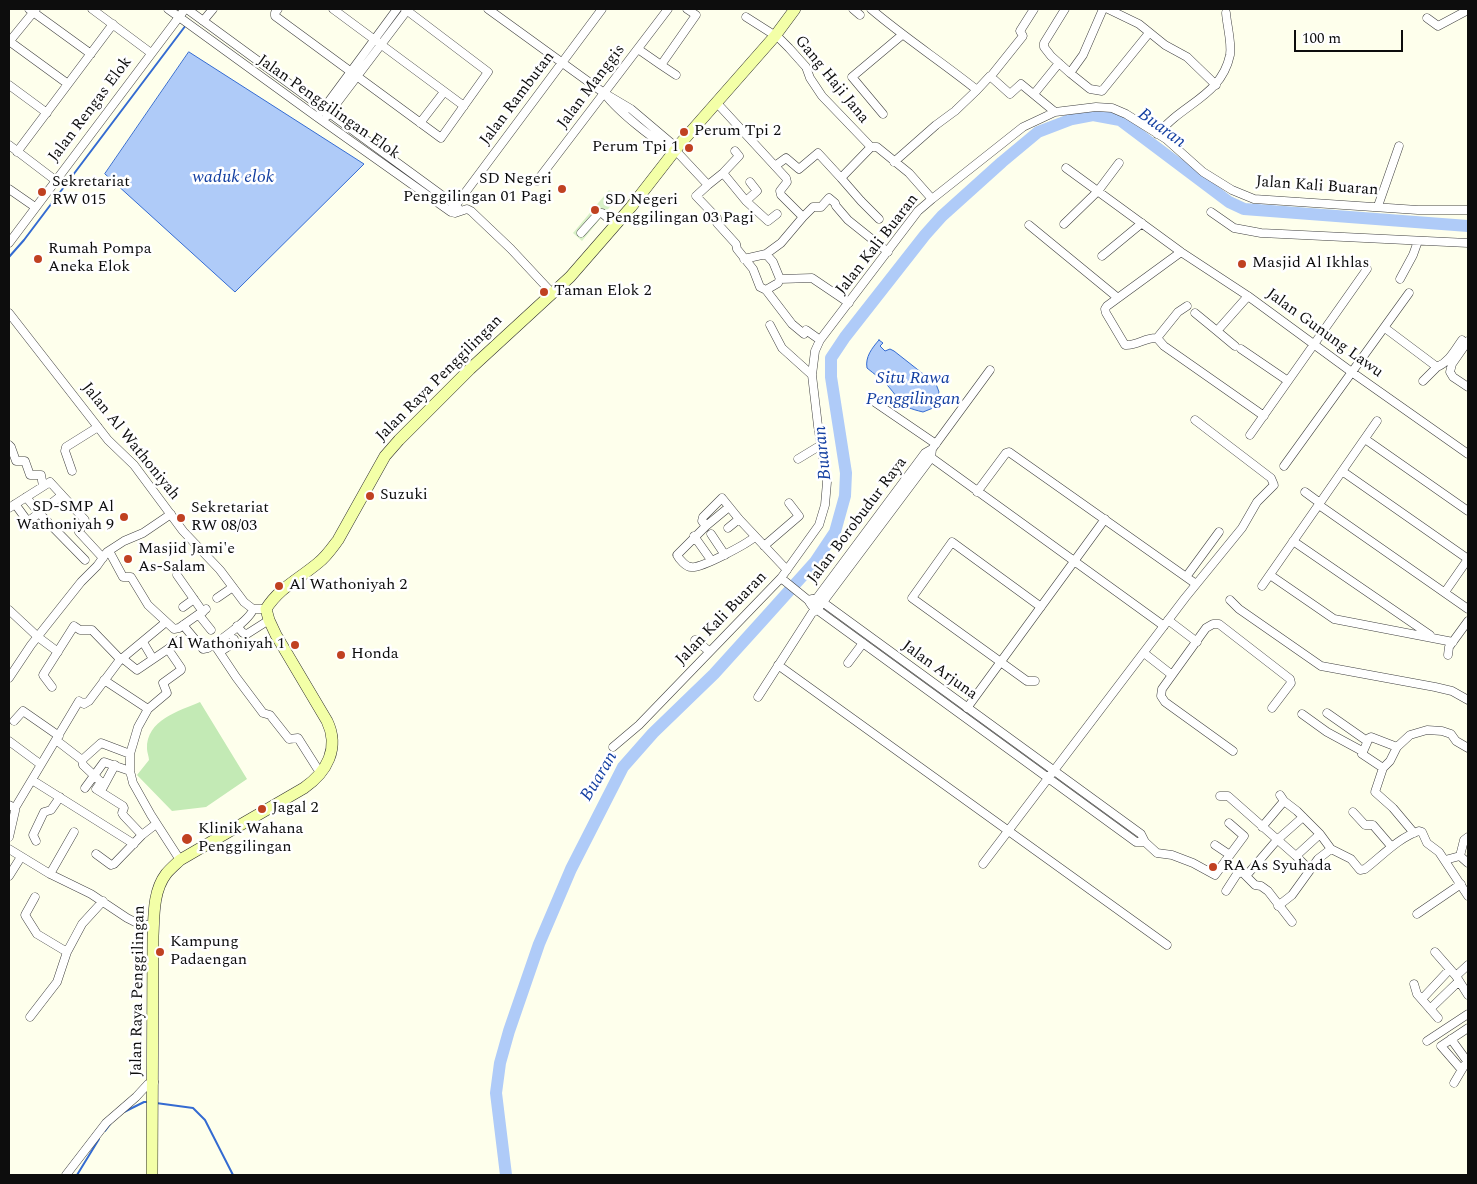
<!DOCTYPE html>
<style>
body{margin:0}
#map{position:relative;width:1477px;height:1184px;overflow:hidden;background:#feffec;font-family:Spectral,serif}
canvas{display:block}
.frame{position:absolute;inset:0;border:10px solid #0d0d0d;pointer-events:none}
.scale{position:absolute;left:1294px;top:30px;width:109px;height:22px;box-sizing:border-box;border:2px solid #0d0d0d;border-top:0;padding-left:6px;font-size:15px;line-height:18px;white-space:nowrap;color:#0d0d0d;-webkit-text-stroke:4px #fff;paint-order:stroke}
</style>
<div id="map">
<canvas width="1477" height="1184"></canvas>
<div class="frame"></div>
<div class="scale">100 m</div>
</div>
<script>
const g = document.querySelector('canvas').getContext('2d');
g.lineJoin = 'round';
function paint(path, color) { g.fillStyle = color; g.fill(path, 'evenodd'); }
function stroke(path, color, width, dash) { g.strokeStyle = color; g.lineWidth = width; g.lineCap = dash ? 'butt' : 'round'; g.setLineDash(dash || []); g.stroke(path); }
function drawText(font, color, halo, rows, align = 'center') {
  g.font = font + ' Spectral,serif'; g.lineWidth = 5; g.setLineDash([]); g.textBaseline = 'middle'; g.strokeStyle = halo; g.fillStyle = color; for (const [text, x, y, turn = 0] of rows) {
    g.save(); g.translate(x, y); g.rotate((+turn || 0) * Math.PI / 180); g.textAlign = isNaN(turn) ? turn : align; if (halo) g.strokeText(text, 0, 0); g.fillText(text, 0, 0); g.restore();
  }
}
paint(new Path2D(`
 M200,702L247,779L206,807L172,811L137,775L149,760C149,757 147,752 147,749C146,720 179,711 200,702Z`), '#c3eab5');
paint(new Path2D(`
 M609,190L618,197L582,241L573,233Z`), '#d8f1c7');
const water = new Path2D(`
 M189,52L364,164L235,292L105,174Z
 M879,340L883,343L880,346L885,351L890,349L894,351L936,384L939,392L933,408L923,412C898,406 903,403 888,386C882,379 874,374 867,368C865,357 872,348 879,340Z`);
paint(water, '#afcbf8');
stroke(water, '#346bd1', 1);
stroke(new Path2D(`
 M9,257L24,240L186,25
 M156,1103L193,1108L205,1120L233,1175
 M124,1112L144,1102H149
 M105,1131L111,1123
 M77,1175L99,1139`), '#346bd1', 2);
stroke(new Path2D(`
 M506,1175L496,1093L500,1063L509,1031L539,944L571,869L623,767L653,733L714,674L762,621L815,562L835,532L845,496L846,473L831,377V358L845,337L925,235L942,216L1002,162L1038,132L1072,119L1093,115L1120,120L1229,202L1244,209L1468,226`), '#afcbf8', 12);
const street = new Path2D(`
 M29,9L91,54
 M92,9L151,53
 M168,9L317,117L451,212L455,213L467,209L471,211L511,249L553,294
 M187,9L451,202L460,210
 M278,9L275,13V16L441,138L488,72L405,9
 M333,9L464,106
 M488,9L604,93L631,109L670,142L678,153L708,185L723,173L739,156L735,151
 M853,9L860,15
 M871,9C905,38 942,62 977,90L990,76L1010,94L1021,84L1055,112
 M1065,9L1044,43V47L1051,56L1070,73
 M1103,9L1083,55L1070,73L1090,89L1102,91L1149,33
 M1108,9L1139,24L1165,45L1187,57L1216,85
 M746,17L779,38L789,48L806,67L810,78L822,96L871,147H877L909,173L932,199
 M1427,18L1438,26L1468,10
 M203,21L213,9
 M9,41L68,84
 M9,42L36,9
 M638,49L661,65L696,15L687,9
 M661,65L676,75
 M991,76L1023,36L1020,31L1034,9
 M9,85L47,113
 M605,94C617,110 657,144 675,150
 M1034,94L1059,63
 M716,102L786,178L787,182L780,191L781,195L803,217L781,243L766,254L744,259
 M321,112L397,9
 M883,114L852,77L902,35
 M327,116L408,9
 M420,123L444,92
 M1157,134C1163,128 1168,123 1174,118C1197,99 1223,88 1230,55C1232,43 1227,26 1226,13
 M9,145L55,180
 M871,147L841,178L861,201L879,219
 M17,152L113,24
 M894,162L936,125L955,111L977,90
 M775,166L786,158L799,169L818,153L841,178
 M1066,168L1181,252L1248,296L1353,373L1468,454
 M723,173L746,201L768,221L777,214
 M537,181L668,9
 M708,185L696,196L717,218V223L736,244L737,249L753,269L760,287L766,290L792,324L804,334L806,330L820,340
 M9,189L35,207
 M746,201L757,191L750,182
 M456,205L602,9
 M1378,206L1399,146
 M1211,212L1234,228L1261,233L1468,243
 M803,217L813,207H821L829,198L835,203L836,206L848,220L888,252
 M1064,224L1098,191L1119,163
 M1029,225L1118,298
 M581,233L599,213H602L610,220L618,223
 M9,243L185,9
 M1181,252L1107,306L1105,309L1106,313L1125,345C1137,346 1146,337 1157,338L1164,346L1264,416
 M766,254L773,262L780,279L812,278L849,303
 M1102,256L1142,223
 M1400,279L1413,255L1418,241
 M766,290L778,283L780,279
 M9,313L108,440L134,465L183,531L220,570L244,602L253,609H266
 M1195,313L1217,331L1248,296
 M770,325L782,348L812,375
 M1385,328L1437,367C1449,362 1455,350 1462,340
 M1217,331L1235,346
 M1157,338L1178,312L1187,306
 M1468,341L1452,364L1450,372L1453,377L1468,387
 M1241,349L1288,381
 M1423,381L1437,367
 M873,401L936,444
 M1250,435L1367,269
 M1365,439L1468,511
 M9,445L11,447L16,461H25L30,475H41L43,486
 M929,456L1164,626
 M798,459L821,445
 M1284,466L1409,293
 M72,471L65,451L66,447L98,427
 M1342,471L1468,559
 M977,492L1006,453L1009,452L1196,584
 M1305,492L1320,503
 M26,497L39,513L85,560
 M15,504L26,519L30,520L62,495
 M1319,505L1468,609
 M729,507L706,526L677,555C679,559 686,567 691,567C701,569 746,544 755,537
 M9,508L50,482L85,520L79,532L103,558
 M706,526L702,521L703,517L722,498L739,519L787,570
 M728,528L739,519
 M711,534L725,555
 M694,536L711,560
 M1293,541L1430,635
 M764,546L799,516L789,503
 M109,551L123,577H131L148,605L174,629L179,628L206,609
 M177,575L203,612
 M1270,575L1334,619L1453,642
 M1186,577L1219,532
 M781,578L808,600L812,606L1136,842H1145
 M1262,586L1377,421
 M1445,592L1468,559
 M217,598L233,587
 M808,600L817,598L1141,834L1145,842L1157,853L1172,855L1193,863L1215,875L1244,836L1229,823
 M1230,600L1239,609L1321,666L1435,687L1452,691L1468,700
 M814,602L925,453L932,449L990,370
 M183,607L194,599
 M9,610L38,637L58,652
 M199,615L211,630
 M1168,620L1197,642
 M183,625L203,649L208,648C218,642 251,619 253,609
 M237,626L243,633L247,634L269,620
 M695,640L709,651
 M143,642L153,659
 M214,644L236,677L263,713L270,715L289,739L298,738L317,768
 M168,649L179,640
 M220,652L235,642L234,639
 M1144,653L1172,675
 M1448,655L1449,647L1468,621
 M122,658L137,670L168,649L181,668V670L163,683L167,693L148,709L138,727L130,754V771L133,783L151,815L180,860
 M848,663L863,643
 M778,665L1167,945
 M9,678L31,645L81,582L97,566L107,552L124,541L143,533L171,514
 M104,680L148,709
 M1035,681H1027L912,598L952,542L1041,607
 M52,687L43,675L74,626L80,630H92L120,659
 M758,697L812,613L817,610L931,458L932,449
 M967,708L1105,519
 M1327,713L1367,741
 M1302,714L1327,732L1362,751
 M14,721L23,711L59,736
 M56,740L82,760L83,765L101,782L96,789L123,806L124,808L122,813L124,816L142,835
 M9,741L40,764
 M613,747L639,725L781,578L819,525L825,505L827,482L818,426L812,375L815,351L820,340L918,211L932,199L1023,127L1055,112L1096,107L1112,108L1126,114L1166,139L1203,172L1232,190L1254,199L1418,210H1468
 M1233,751L1165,702L1161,696L1162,689L1206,628L1213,624H1219L1290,679L1291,683L1272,708
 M82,760L101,743L130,754
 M1383,768L1362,754L1369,738L1371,737L1397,747
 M32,780L134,844
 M85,788L104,762L130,771
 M101,791L115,765
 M1280,795L1284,801L1297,811L1320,834L1331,849L1351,859L1360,870L1365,869C1382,856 1398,838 1419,831L1422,832L1427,843L1439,852L1468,896
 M1220,796H1228L1296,856L1310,870
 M9,805L15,808V811L9,837
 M15,808L79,701L84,704L89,701L119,661L166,622
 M1353,812L1365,825H1373L1391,846
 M1262,827L1284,801
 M1414,833L1393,808L1375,792L1383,768L1390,761L1397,747L1410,735L1427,730L1442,731L1451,734L1456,741L1468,748
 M36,841L33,835L44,812L51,810L60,797
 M1215,845L1230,855
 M9,849L50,874L91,894L127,918L137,923L154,926
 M96,854L111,865L114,864L142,835L156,824
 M1296,856L1320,834
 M1460,856L1464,840L1468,837
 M1445,860L1460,856L1468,863
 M983,864L1185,598L1242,528L1257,502L1274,485L1271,478L1195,420
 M50,874L74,832
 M9,876L21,857
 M1246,876L1277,840L1303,817
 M1226,891L1237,874L1242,872L1255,885L1261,886L1268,891L1292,922
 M35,897L25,915L37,934L67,952
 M1278,906L1292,895L1318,859L1331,849
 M1417,914L1461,884
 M1435,952L1456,976L1468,995
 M1456,976L1468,965
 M1414,984L1417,994L1438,1018
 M1422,999L1450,969
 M1430,1009L1459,981
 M30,1017L57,982L67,952L82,924L103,901
 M1451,1039L1467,1061L1454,1083
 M1427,1041L1468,1014
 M1461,1069L1441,1046L1468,1028
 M66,1175L106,1123L136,1097L148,1084L154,1082`);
const secondary = new Path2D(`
 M152,1175L153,936C154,916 153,891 166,874C170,869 175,865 180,860L304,788C327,772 340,748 327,721L276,635L269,620L266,609C279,588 299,579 318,563C326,557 332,548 338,540L385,456L399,440L470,369L570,277L631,207L680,144L775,36L795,9`);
stroke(street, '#404040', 9);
stroke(secondary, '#2f2f2f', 12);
stroke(street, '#fff', 8);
stroke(secondary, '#f3ffa7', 11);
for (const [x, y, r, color] of [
 [684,132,5,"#c04121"],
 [689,148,5,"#c04121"],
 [562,189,5,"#c04121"],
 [42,192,5,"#c04121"],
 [595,210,5,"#c04121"],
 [38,259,5,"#c04121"],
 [1242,264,5,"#c04121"],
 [544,292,5,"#c04121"],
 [370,496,5,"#c04121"],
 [124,517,5,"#c04121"],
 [181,518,5,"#c04121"],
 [128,559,5,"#c04121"],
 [279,586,5,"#c04121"],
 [295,645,5,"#c04121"],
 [341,655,5,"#c04121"],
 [262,809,5,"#c04121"],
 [187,839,6,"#c04121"],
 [1213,867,5,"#c04121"],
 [160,952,5,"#c04121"]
]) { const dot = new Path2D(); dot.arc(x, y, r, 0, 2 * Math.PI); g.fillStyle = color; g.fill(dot); stroke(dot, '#fff', 2); }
drawText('16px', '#0d0d0d', '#fff', [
 ["Gang Haji Jana",831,80,51],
 ["Jalan Manggis",592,87,-53],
 ["Jalan Rambutan",518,99,-53],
 ["Jalan Penggilingan Elok",328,108,35],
 ["Jalan Rengas Elok",91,110,-53],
 ["Jalan Kali Buaran",1317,187,4],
 ["Jalan Kali Buaran",878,245,-52],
 ["Jalan Gunung Lawu",1324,334,36],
 ["Jalan Raya Penggilingan",440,379,-45],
 ["Jalan Al Wathoniyah",130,442,51],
 ["Jalan Borobudur Raya",858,521,-53],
 ["Jalan Kali Buaran",722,619,-46],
 ["Jalan Arjuna",939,671,36],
 ["Jalan Raya Penggilingan",139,991,-89]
]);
drawText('16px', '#0d0d0d', '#fff', [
 ["Perum Tpi 2",694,132],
 ["Perum Tpi 1",679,148,"right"],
 ["SD Negeri",552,180,"right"],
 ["Penggilingan 01 Pagi",552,198,"right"],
 ["Sekretariat",52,183],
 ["RW 015",52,201],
 ["SD Negeri",605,201],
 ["Penggilingan 03 Pagi",605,219],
 ["Rumah Pompa",48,250],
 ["Aneka Elok",48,268],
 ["Masjid Al Ikhlas",1252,264],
 ["Taman Elok 2",554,292],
 ["Suzuki",380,496],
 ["SD-SMP Al",114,508,"right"],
 ["Wathoniyah 9",114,526,"right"],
 ["Sekretariat",191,509],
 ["RW 08/03",191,527],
 ["Masjid Jami'e",138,550],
 ["As-Salam",138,568],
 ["Al Wathoniyah 2",289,586],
 ["Al Wathoniyah 1",285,645,"right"],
 ["Honda",351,655],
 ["Jagal 2",272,809],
 ["Klinik Wahana",198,830],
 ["Penggilingan",198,848],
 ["RA As Syuhada",1223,867],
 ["Kampung",170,943],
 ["Padaengan",170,961]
], 'left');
drawText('italic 18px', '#133fa1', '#fff', [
 ["Buaran",1161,129,36],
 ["waduk elok",233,178],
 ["Situ Rawa",913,379],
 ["Penggilingan",913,400],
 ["Buaran",824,453,-96],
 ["Buaran",600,777,-59]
]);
</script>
